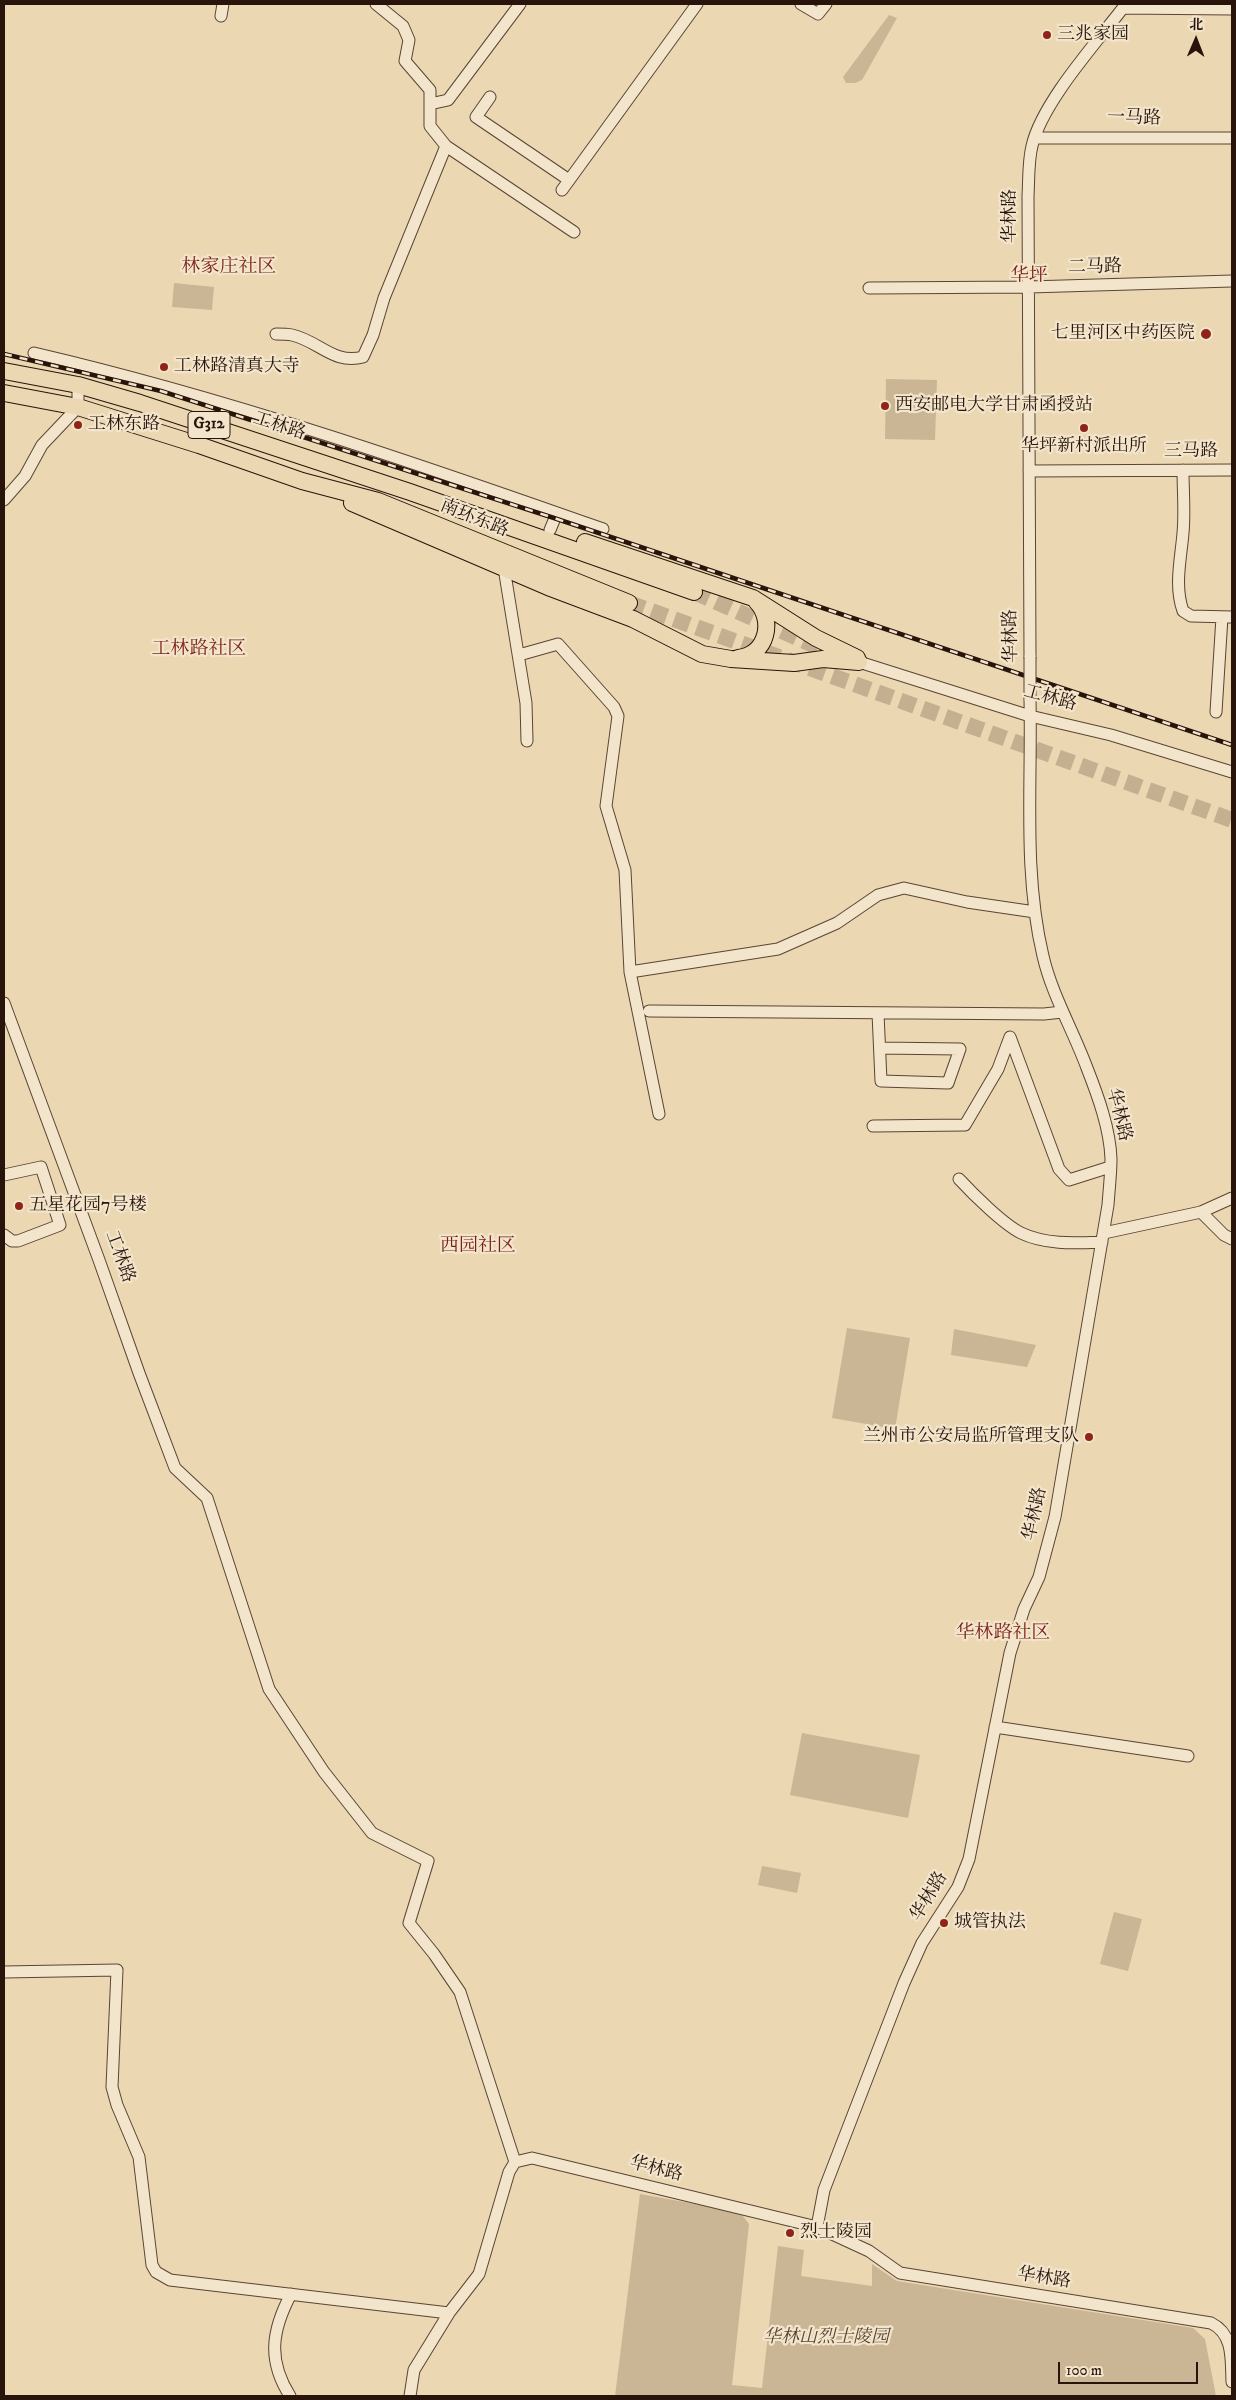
<!DOCTYPE html>
<meta charset="utf-8">
<style>
body{margin:0}
#map{position:relative;width:1236px;height:2400px;overflow:hidden;background:#ebd7b1;font-family:"IM FELL DW Pica","Noto Serif SC",serif}
canvas{display:block}
.frame{position:absolute;inset:0;border:5px solid #28140a;pointer-events:none}
.north{position:absolute;left:1171px;top:15px;width:50px;height:50px;-webkit-text-stroke:4px #f2e5cc;paint-order:stroke;rotate:1deg;font-size:14px;font-weight:700;line-height:20px;text-align:center;color:#28140a}
.north::after{content:'';display:block;margin:auto;width:18px;height:22px;background:#28140a;clip-path:polygon(50% 0,100% 100%,50% 72%,0 100%)}
.scale{position:absolute;left:1058px;top:2362px;width:140px;height:22px;box-sizing:border-box;border:2px solid #28140a;border-top:0;padding-left:6px;font-size:15px;line-height:18px;white-space:nowrap;color:#28140a;-webkit-text-stroke:4px #f2e5cc;paint-order:stroke}
</style>
<div id="map">
<canvas width="1236" height="2400"></canvas>
<div class="frame"></div>
<div class="north">北</div>
<div class="scale">100 m</div>
</div>
<script>
const g = document.querySelector('canvas').getContext('2d');
g.lineJoin = 'round';
function paint(path, color) { g.fillStyle = color; g.fill(path, 'evenodd'); }
function stroke(path, color, width, dash) { g.strokeStyle = color; g.lineWidth = width; g.lineCap = dash ? 'butt' : 'round'; g.setLineDash(dash || []); g.stroke(path); }
function drawText(font, color, halo, rows, align = 'center') {
  g.font = font + ' "IM FELL DW Pica","Noto Serif SC",serif'; g.lineWidth = 4.5; g.setLineDash([]); g.textBaseline = 'middle'; g.strokeStyle = halo; g.fillStyle = color; for (const [text, x, y, turn = 0] of rows) {
    g.save(); g.translate(x, y); g.rotate((+turn || 0) * Math.PI / 180); g.textAlign = isNaN(turn) ? turn : align; if (halo) g.strokeText(text, 0, 0); g.fillText(text, 0, 0); g.restore();
  }
}
paint(new Path2D(`
 M889,15L897,18L862,80L855,83H846L843,77Z
 M174,283L214,287L212,310L172,307Z
 M886,379L937,380L935,440L885,439Z
 M847,1328L910,1338L895,1429L832,1418Z
 M954,1329L1036,1345L1027,1367L951,1355Z
 M802,1733L920,1755L908,1818L790,1795Z
 M762,1866L801,1873L797,1893L758,1885Z
 M1114,1912L1142,1919L1128,1971L1100,1964Z
 M640,2194L740,2212L749,2224L732,2385L762,2388L778,2246L804,2250L801,2276L872,2286V2264L897,2281L1193,2328L1205,2339L1216,2396H615Z`), '#cab695');
stroke(new Path2D(`
 M694,592L831,653
 M629,603L1232,820`), '#c4b090', 16, [16, 8]);
const minor = new Path2D(`
 M376,4L403,26L409,40L405,61L430,90V126L446,146L574,232
 M801,4L818,14L826,4
 M1123,8L1232,9
 M221,16L223,4
 M490,97L476,117L569,180
 M430,104L448,100L520,4
 M1035,138H1232
 M562,190L697,4
 M869,288L1029,287L1232,281
 M276,334C281,334 287,334 292,335C319,341 334,365 363,357L373,335L384,298L446,146
 M34,353C227,398 416,463 603,529
 M1183,470C1183,491 1185,512 1183,533C1181,558 1174,586 1183,611L1191,616L1232,617
 M1029,471L1232,470
 M4,500L25,476L42,445L78,407V385
 M550,530L557,513
 M504,568L526,703L527,741
 M519,655L558,644L614,707L618,716L606,806L625,870L630,972L659,1114
 M1030,657L1028,196C1029,180 1028,162 1032,146C1042,102 1098,41 1126,4
 M859,662L1030,716L1111,735L1232,772
 M1216,712L1222,617
 M630,972L778,949L837,923L878,895L904,888L967,902L1035,912
 M4,1003L99,1260L139,1373L175,1468L207,1498L269,1689L324,1772L372,1833L428,1861L409,1923L434,1954L460,1992L515,2162L509,2172L479,2274L449,2313L170,2280L156,2272L152,2265L139,2157L117,2105L112,2087L117,1970L4,1972
 M649,1011L1044,1014L1062,1012
 M878,1013L881,1081L948,1083L960,1049L880,1048
 M873,1126L965,1125L998,1069L1010,1037L1059,1169L1069,1180L1110,1167
 M4,1175L41,1167L60,1225L18,1241H12L4,1235
 M959,1179C973,1194 1003,1224 1021,1233C1046,1245 1076,1243 1102,1242
 M1201,1212L1224,1235L1232,1239
 M1104,1233L1201,1212L1232,1198
 M995,1727L1188,1756
 M515,2162L532,2158L817,2227L869,2251L900,2273L1211,2323C1234,2334 1231,2360 1232,2382
 M817,2227L824,2190L904,1983L922,1943L958,1887L969,1859L1010,1653L1024,1609L1039,1577L1055,1517L1108,1205C1109,1190 1111,1174 1111,1159C1110,1129 1098,1096 1087,1068C1073,1030 1052,995 1043,956C1023,872 1032,785 1030,699
 M290,2396C267,2360 272,2330 291,2294
 M410,2396L414,2370L449,2313`);
const highway = new Path2D(`
 M4,371L78,385L140,403L410,492L694,592
 M4,393L78,407L199,445L302,481L378,501L629,603
 M352,503L548,587L633,619L702,654L731,659L794,663L823,659L859,662
 M585,542L753,598L816,638L857,658
 M738,658C767,655 775,620 756,601`);
stroke(minor, '#594534', 13);
stroke(highway, '#28140a', 18);
stroke(minor, '#f2e5cc', 11);
stroke(highway, '#ebd7b1', 16);
const rail = new Path2D(`
 M4,354L161,391L220,410L554,518L1232,745`);
stroke(rail, '#28140a', 4.5);
stroke(rail, '#f2e5cc', 2.5, [8]);
const minorBridge = new Path2D(`
 M1030,657V699`);
stroke(minorBridge, '#594534', 13, []);
stroke(minorBridge, '#f2e5cc', 11);
for (const [x, y, r, color] of [
 [1047,35,5,"#8f2418"],
 [1206,334,6,"#8f2418"],
 [164,367,5,"#8f2418"],
 [885,406,5,"#8f2418"],
 [78,425,5,"#8f2418"],
 [1084,428,5,"#8f2418"],
 [19,1206,5,"#8f2418"],
 [1089,1437,5,"#8f2418"],
 [944,1923,5,"#8f2418"],
 [790,2233,5,"#8f2418"]
]) { const dot = new Path2D(); dot.arc(x, y, r, 0, 2 * Math.PI); g.fillStyle = color; g.fill(dot); stroke(dot, '#f2e5cc', 2); }
for (const [x, y, w] of [
 [209,425,42]
]) { const box = new Path2D(); box.roundRect(x - w / 2, y - 13.5, w, 27, 4); g.fillStyle = '#f2e5cc'; g.fill(box); stroke(box, '#28140a', 1); }
drawText('bold 16px', '#28140a', null, [
 ["G312",209,425]
]);
drawText('18px', '#28140a', '#f2e5cc', [
 ["三兆家园",1057,35],
 ["七里河区中药医院",1195,334,"right"],
 ["工林路清真大寺",174,367],
 ["西安邮电大学甘肃函授站",895,406],
 ["工林东路",88,425],
 ["华坪新村派出所",1084,447,"center"],
 ["五星花园7号楼",29,1206],
 ["兰州市公安局监所管理支队",1079,1437,"right"],
 ["城管执法",954,1923],
 ["烈士陵园",800,2233]
], 'left');
drawText('18px', '#28140a', '#f2e5cc', [
 ["一马路",1134,119,1],
 ["华林路",1011,216,-90],
 ["二马路",1095,268,-1],
 ["工林路",279,427,18],
 ["三马路",1191,452],
 ["南环东路",474,519,22],
 ["华林路",1012,636,-91],
 ["工林路",1050,699,15],
 ["华林路",1118,1115,76],
 ["工林路",119,1257,70],
 ["华林路",1036,1514,-78],
 ["华林路",930,1897,-59],
 ["华林路",656,2170,14],
 ["华林路",1044,2279,9]
]);
drawText('italic 18px', '#594534', '#f2e5cc', [
 ["华林山烈士陵园",826,2338]
]);
drawText('19px', '#7a1f14', '#f2e5cc', [
 ["林家庄社区",229,268],
 ["华坪",1029,277],
 ["工林路社区",199,650],
 ["西园社区",478,1247],
 ["华林路社区",1003,1634]
]);
</script>
